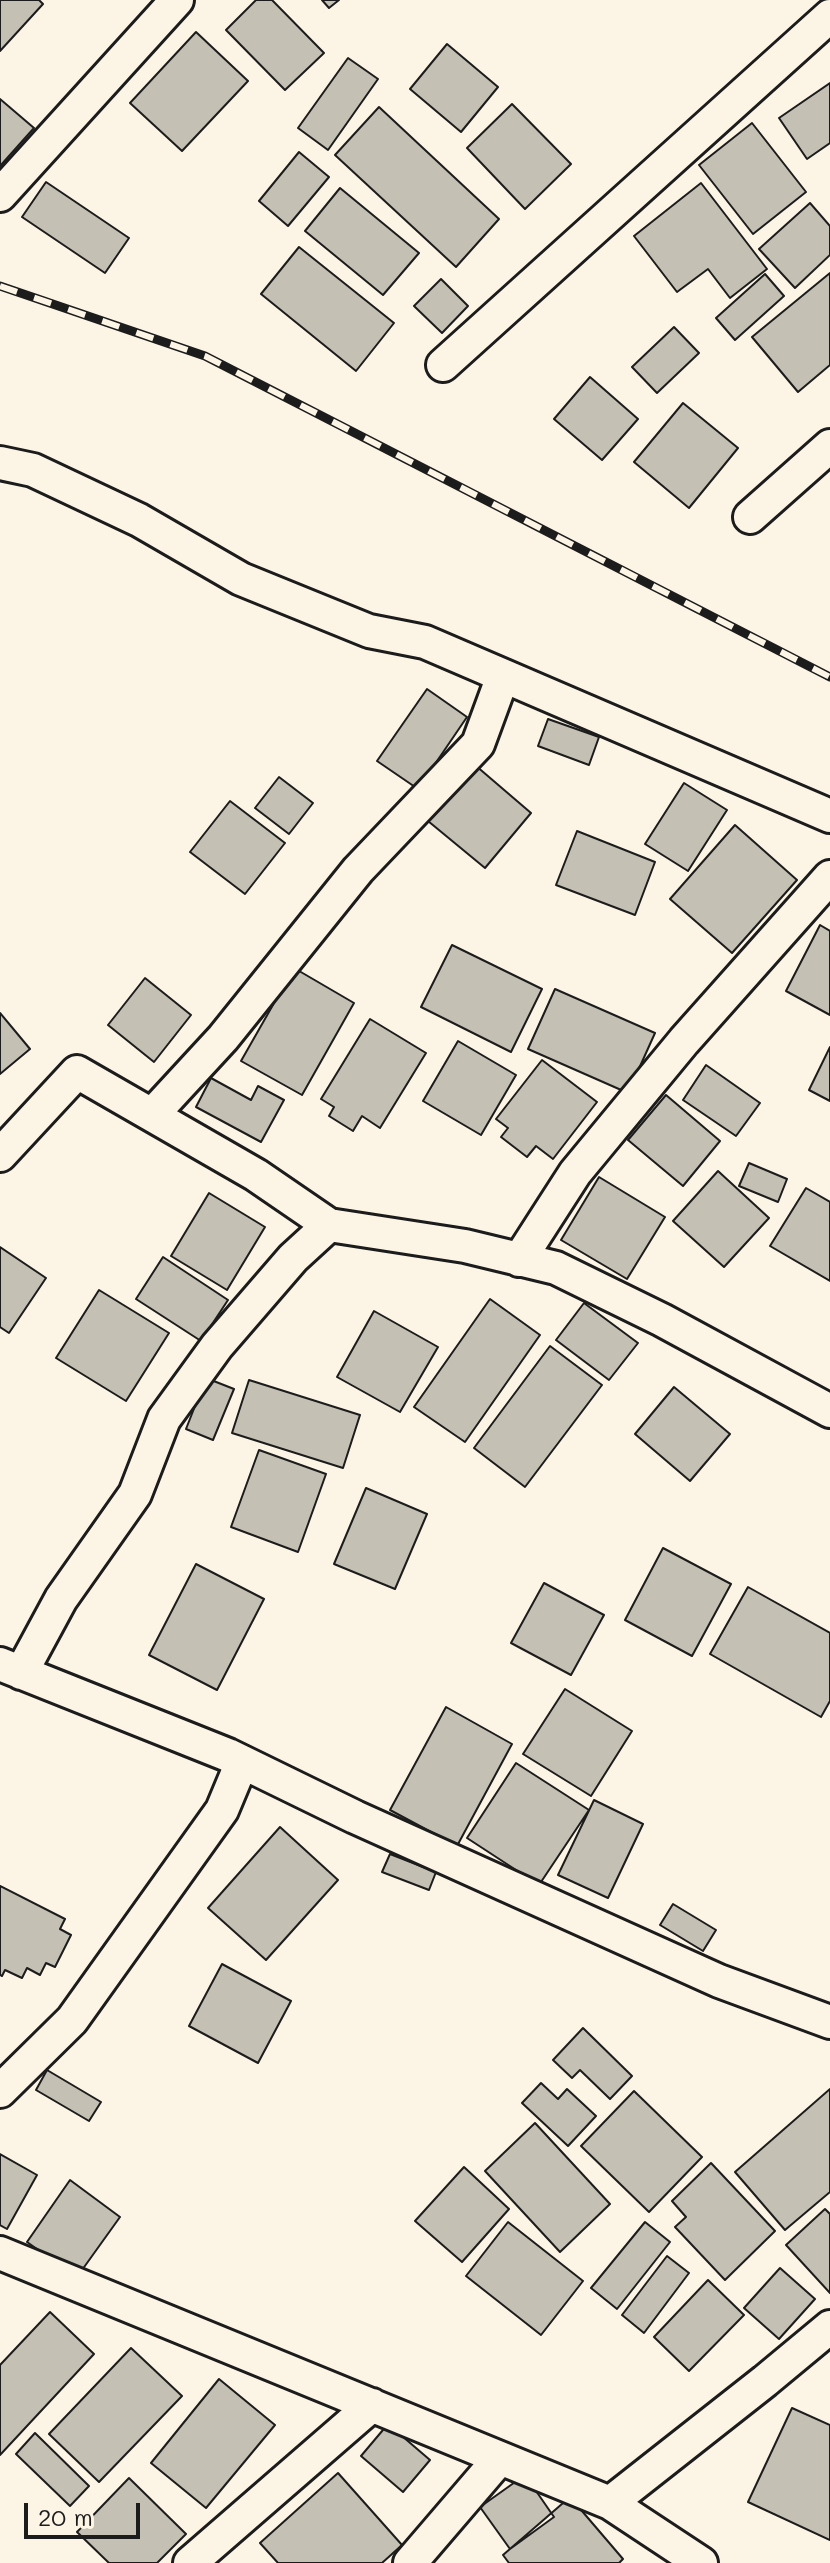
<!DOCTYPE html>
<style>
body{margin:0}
#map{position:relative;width:830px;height:2563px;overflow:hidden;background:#fcf5e5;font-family:Mali,sans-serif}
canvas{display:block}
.scale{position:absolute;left:24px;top:2503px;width:116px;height:36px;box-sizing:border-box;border:4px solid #1c1c1c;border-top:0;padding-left:10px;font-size:24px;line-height:28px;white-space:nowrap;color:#1c1c1c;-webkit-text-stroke:6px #fcf5e5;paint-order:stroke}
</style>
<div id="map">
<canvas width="830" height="2563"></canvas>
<div class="scale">20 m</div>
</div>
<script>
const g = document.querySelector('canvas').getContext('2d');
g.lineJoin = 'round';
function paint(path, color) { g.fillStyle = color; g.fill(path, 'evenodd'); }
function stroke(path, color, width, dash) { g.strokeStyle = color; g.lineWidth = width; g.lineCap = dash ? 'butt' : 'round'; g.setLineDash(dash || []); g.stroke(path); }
const building = new Path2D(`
 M0,0H39L43,4L0,51Z
 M256,0H272L324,53L285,90L226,30Z
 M322,0H339L329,8Z
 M196,32L248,81L182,151L130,103Z
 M447,44L498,87L461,132L410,89Z
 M348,58L378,79L328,150L298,128Z
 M830,83V143L807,159L779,118Z
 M0,99L34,128L0,166Z
 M512,104L571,164L525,209L467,148Z
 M379,107L499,219L456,267L335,155Z
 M752,123L806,192L753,234L699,165Z
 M299,152L329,177L288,226L259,201Z
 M46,182L129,238L105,273L22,217Z
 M701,183L767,269L730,298L708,269L677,292L634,236Z
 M340,188L419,253L383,295L305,231Z
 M810,203L830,226V255L795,288L759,249Z
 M299,247L394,323L356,371L261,294Z
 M830,273V365L798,392L752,337Z
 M765,274L784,296L735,340L716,318Z
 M441,279L468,306L442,333L414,306Z
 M674,327L699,353L657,393L632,367Z
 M590,377L638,419L602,460L554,419Z
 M683,403L738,448L689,508L634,462Z
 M427,689L467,717L418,789L377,761Z
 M548,719L599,737L589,765L538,746Z
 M475,765L531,813L485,868L428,821Z
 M279,777L313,803L289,834L255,808Z
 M684,783L727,810L688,871L645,844Z
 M230,801L285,843L245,894L190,852Z
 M735,825L797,880L732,953L670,899Z
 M577,831L655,862L635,915L556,885Z
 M820,925L830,931V1015L786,991Z
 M452,945L542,989L511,1052L421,1007Z
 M294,968L354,1003L302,1095L241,1061Z
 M145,978L191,1015L154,1062L108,1025Z
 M555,989L655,1033L628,1093L528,1049Z
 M0,1013L30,1049L0,1074Z
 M370,1019L426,1053L380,1128L362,1116L353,1131L329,1116L334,1107L321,1099Z
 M458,1041L516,1075L481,1135L423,1101Z
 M830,1047V1101L809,1090Z
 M542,1060L597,1102L553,1159L536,1146L527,1157L501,1137L508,1128L496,1119Z
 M706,1065L760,1103L736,1136L683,1100Z
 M211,1078L251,1100L258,1086L284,1100L261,1142L196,1107Z
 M666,1095L720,1141L683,1186L628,1140Z
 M749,1163L787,1179L778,1202L739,1186Z
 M718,1171L769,1218L724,1267L673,1221Z
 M599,1177L665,1217L627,1279L561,1240Z
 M806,1188L830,1202V1281L770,1246Z
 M209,1193L265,1227L227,1290L171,1256Z
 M0,1247L46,1278L9,1333L0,1327Z
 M163,1257L228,1300L201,1341L136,1299Z
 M99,1290L169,1333L126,1401L56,1358Z
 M490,1299L540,1335L465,1442L414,1407Z
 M584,1303L638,1343L609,1380L556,1340Z
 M374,1311L438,1347L400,1412L337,1377Z
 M550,1346L602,1385L525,1487L474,1448Z
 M206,1378L234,1389L213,1440L186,1429Z
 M249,1380L360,1415L343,1468L232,1433Z
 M674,1387L730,1434L690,1481L635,1434Z
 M259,1450L326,1474L298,1552L231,1527Z
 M366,1488L427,1514L395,1589L334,1564Z
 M663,1548L731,1584L692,1656L625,1620Z
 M196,1564L264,1599L217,1690L149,1655Z
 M544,1583L604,1615L571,1675L511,1643Z
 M748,1587L830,1633V1701L821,1717L710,1654Z
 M565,1689L632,1731L591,1796L523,1754Z
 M446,1707L512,1744L457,1846L390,1810Z
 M516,1763L589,1810L539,1885L467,1838Z
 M594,1800L643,1824L608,1898L558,1875Z
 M280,1827L338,1880L266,1960L208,1908Z
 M390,1854L436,1872L429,1890L382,1872Z
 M0,1886L65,1919L60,1929L71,1935L55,1967L46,1963L40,1975L27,1968L22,1978L5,1970L2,1976L0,1975Z
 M673,1904L716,1930L703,1951L660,1925Z
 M222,1964L291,2001L258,2063L189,2026Z
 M583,2028L632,2076L610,2099L580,2070L572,2078L553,2060Z
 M47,2070L101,2102L89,2121L36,2090Z
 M541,2083L558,2099L567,2089L596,2116L568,2146L522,2103Z
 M830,2089V2192L785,2230L735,2172Z
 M634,2091L702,2157L649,2212L581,2146Z
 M535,2123L610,2204L560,2252L485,2171Z
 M0,2154L37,2175L7,2229L0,2225Z
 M711,2163L775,2231L725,2280L675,2227L686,2217L672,2201Z
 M464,2167L509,2209L462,2262L415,2221Z
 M70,2180L120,2217L77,2277L27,2242Z
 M825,2209L830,2214V2293L786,2245Z
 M508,2222L583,2281L541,2335L466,2276Z
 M645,2222L670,2242L617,2309L591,2288Z
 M667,2256L689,2273L644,2333L622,2315Z
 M780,2268L815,2299L779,2339L744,2308Z
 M708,2280L744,2315L689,2371L654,2337Z
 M50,2312L94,2354L0,2455V2365Z
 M131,2348L182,2396L99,2482L49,2434Z
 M219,2379L275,2425L206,2508L151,2463Z
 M792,2408L830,2425V2540L748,2502Z
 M388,2424L430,2460L403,2492L361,2456Z
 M35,2433L89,2486L70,2506L16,2454Z
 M338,2473L402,2545L382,2563H278L260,2543Z
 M525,2475L554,2517L510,2549L480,2507Z
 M129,2478L186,2534L157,2563H109L77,2532Z
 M570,2497L623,2559L619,2563H509L503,2555Z`);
paint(building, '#c4c0b3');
stroke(building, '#1c1c1c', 2);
const minor = new Path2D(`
 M0,195L177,0
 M443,365L830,16
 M0,463L33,470L139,520L241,579L369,631L425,642L830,816
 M750,517L830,446
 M152,1115L223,1038L358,870L478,744L503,676
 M0,1155L77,1072L256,1175L329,1225L465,1246L556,1268L662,1320L830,1411
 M519,1260L575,1173L684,1041L830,877
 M0,1664L228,1755L355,1817L719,1981L830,2022
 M21,1673L61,1599L135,1494L164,1419L217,1346L293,1258L329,1225
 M0,2091L72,2020L222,1810L242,1762
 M0,2253L610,2503L701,2563
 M610,2503L765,2381L830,2327
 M190,2563L372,2405
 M410,2563L500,2458`);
stroke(minor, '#1c1c1c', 38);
stroke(minor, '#fcf5e5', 32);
const rail = new Path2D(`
 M0,286L205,356L830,677`);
stroke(rail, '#1c1c1c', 9);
stroke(rail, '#fcf5e5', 6, [18]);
</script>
